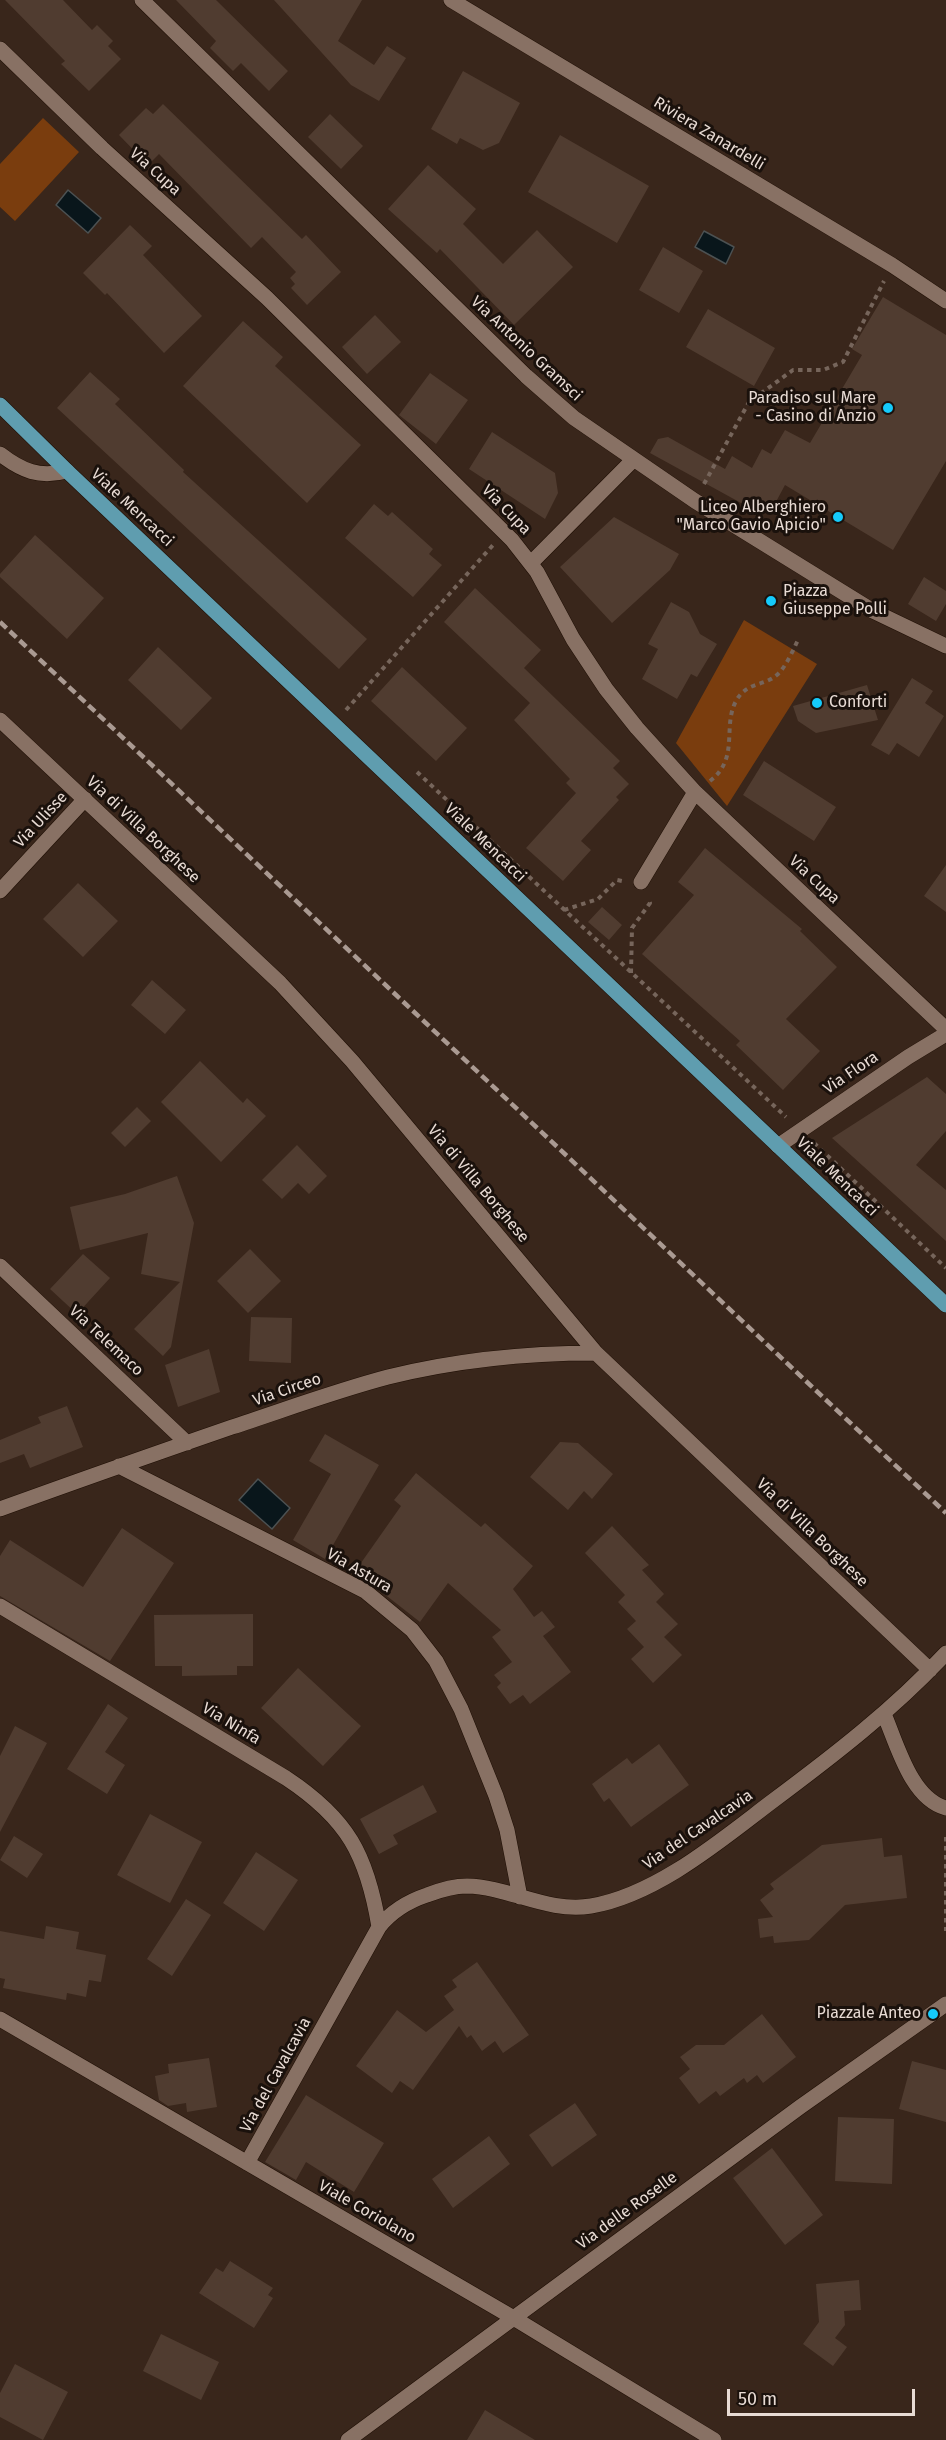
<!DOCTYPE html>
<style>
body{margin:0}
#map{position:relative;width:946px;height:2440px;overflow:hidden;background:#39261b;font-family:"Fira Sans",sans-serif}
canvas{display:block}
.scale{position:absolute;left:727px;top:2389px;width:188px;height:27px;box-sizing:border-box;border:3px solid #e8dbd4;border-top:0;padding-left:8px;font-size:18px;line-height:21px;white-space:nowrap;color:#e8dbd4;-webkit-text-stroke:4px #1a110c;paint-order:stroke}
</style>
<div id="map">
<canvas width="946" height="2440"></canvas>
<div class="scale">50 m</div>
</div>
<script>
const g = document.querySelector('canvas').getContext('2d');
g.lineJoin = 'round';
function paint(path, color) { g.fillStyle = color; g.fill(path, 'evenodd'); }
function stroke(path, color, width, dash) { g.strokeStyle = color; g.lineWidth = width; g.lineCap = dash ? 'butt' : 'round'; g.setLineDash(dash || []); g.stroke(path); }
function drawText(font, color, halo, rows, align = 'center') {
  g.font = font + ' "Fira Sans",sans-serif'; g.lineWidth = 6; g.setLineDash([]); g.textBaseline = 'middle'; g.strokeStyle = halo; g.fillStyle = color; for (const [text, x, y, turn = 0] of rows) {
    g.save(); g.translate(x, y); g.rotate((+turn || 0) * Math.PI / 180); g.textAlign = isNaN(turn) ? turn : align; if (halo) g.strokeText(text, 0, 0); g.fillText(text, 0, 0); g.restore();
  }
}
paint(new Path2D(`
 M43,118L79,152L15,221L0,207V164Z
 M744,620L817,664L727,806L676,743Z`), '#7a3d0e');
const water = new Path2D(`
 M68,190L101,218L88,233L56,205Z
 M704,231L734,247L726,264L695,247Z
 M258,1479L290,1508L272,1529L239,1500Z`);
paint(water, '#09161b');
stroke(water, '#4c5152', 1.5);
paint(new Path2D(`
 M5,0H63L92,30L97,25L113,41L108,46L121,59L89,91L61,64L65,61Z
 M176,0H216L288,71L269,91L241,63L233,71L210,48L216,41Z
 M274,0H362L338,41L374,65L387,46L406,58L379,101L351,85Z
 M463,71L520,103L499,143L483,150L460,138L457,144L431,129Z
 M163,104L302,239L306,235L341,272L307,305L291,288L295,284L290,278L296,272L262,237L251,248L159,154L148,165L119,135L146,108L153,114Z
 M330,114L363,146L341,169L308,137Z
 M560,135L649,186L617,243L528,192Z
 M428,165L476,209L463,224L503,264L537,230L573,267L514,325L440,249L437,253L388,209Z
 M130,225L152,246L143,255L202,316L164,353L107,293L105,295L83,273Z
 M663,247L703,271L679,313L639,290Z
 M883,297L946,335V461L893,550L785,485L770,513L755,505L752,509L650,453L658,439L668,437L725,469L732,456L752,468L762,449L771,454L785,430L810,443L862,355L852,349Z
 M708,309L775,348L754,386L686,347Z
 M375,315L401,342L367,374L342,347Z
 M243,321L283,357L275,366L361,445L307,503L183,386Z
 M90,372L120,399L115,404L184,470L183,472L367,639L339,669L57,408Z
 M430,373L468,400L436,444L399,415Z
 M492,432L555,473L558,493L545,519L469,469Z
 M374,504L388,516L392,512L433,549L429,554L442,565L413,597L345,538Z
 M614,517L679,554L670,570L612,623L560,567Z
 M35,535L104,598L67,639L0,577V574Z
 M924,577L946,591V604L936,621L908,604Z
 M475,588L541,650L524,668L620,761L613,768L629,784L616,797L619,800L581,841L591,850L563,881L526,848L576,793L566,783L570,779L514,720L530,703L444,622Z
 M671,602L689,612L700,634L717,644L697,677L691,674L677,699L642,679L658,649L648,644Z
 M158,647L212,698L181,730L128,680Z
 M402,667L467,728L436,761L371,701Z
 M912,678L933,691L925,703L944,716L919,757L897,743L889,755L871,745Z
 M867,685L878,720L816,733L798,721L793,706Z
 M764,761L836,807L814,841L743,795Z
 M705,848L802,929L800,931L837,967L786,1019L820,1051L783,1090L736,1045L740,1041L642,954L694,895L678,882Z
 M946,865V912L924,896Z
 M78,883L118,921L83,957L43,919Z
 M602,907L622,925L609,940L588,922Z
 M152,980L186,1010L165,1034L131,1005Z
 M200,1061L243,1103L247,1098L266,1116L221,1162L161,1102Z
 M927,1077L946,1094V1131L916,1165L946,1190V1241L832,1138Z
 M137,1107L151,1121L125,1147L111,1133Z
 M297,1145L327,1176L309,1194L298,1183L282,1199L262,1180Z
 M177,1176L194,1223L171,1347L163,1356L134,1329L180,1282L141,1274L148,1233L80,1250L70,1207L125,1194Z
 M250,1249L281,1281L248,1313L217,1281Z
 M83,1254L110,1278L77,1314L50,1289Z
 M251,1317L292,1318L291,1363L249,1361Z
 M209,1349L220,1392L178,1407L165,1365Z
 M67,1406L83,1447L30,1468L24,1454L0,1463V1440L41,1423L38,1417Z
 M325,1434L379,1465L325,1559L293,1540L331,1474L309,1461Z
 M560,1442L578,1443L613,1474L592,1499L584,1491L568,1510L530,1477Z
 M416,1473L481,1527L485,1523L533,1566L513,1589L534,1617L542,1611L555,1627L543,1636L571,1672L530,1704L523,1695L510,1704L497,1687L501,1683L494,1675L512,1662L492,1637L501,1630L448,1583L420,1622L383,1593L385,1591L356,1570L401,1506L394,1500Z
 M612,1526L649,1565L642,1570L664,1594L656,1602L678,1624L664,1637L682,1655L653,1683L631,1659L644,1647L627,1629L636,1621L618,1602L625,1595L585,1553Z
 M122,1528L174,1563L110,1661L0,1596V1556L10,1540L83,1587Z
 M253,1614V1666H237V1675L182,1676V1666H155L154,1615Z
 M298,1668L361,1726L323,1766L261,1708Z
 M108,1704L128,1718L105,1752L125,1765L107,1794L67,1769Z
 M15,1726L47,1743L0,1832V1756Z
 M659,1744L689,1785L631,1827L609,1798L604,1802L592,1784L627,1758L632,1764Z
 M423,1785L437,1812L393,1835L398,1844L379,1854L360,1819Z
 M150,1814L202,1842L170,1903L117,1875Z
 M14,1836L43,1854L27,1878L0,1860Z
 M882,1838L884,1857L902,1855L907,1898L845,1905L809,1940L774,1943L773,1936L760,1938L758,1919L773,1917L760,1900L774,1889L770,1884L822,1845Z
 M256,1852L298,1880L264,1931L223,1903Z
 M186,1899L211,1915L172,1976L147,1959Z
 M46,1926L79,1932L76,1949L106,1955L101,1982L89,1980L86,1997L67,1993L66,2000L3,1988L5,1979L0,1978V1931L44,1939Z
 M477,1962L529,2035L503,2053L495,2041L482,2051L471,2035L467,2038L459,2026L413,2090L400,2081L392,2093L356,2066L397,2010L426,2032L454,2010L444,1996L457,1987L452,1980Z
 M762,2014L796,2057L763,2083L757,2075L747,2083L744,2078L720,2096L716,2091L699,2104L679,2078L690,2069L680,2057L696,2045H724Z
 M209,2058L217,2107L187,2112L186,2103L168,2106L159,2100L155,2076L169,2073L168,2064Z
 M912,2061L946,2070V2122L899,2109Z
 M306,2095L384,2143L354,2192L306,2162L296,2180L265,2162Z
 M575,2103L597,2135L552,2167L529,2135Z
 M838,2117L894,2119L892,2184L835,2181Z
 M489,2136L510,2164L453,2208L432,2179Z
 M772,2148L823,2215L785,2245L733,2178Z
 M230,2261L273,2288L268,2295L273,2298L254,2328L199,2293L216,2268L223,2272Z
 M859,2280L861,2310L844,2311L845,2325L835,2338L847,2347L833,2366L803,2344L819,2322L816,2284Z
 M161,2334L219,2362L201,2400L143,2371Z
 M15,2364L68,2392L43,2440L0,2417V2393Z
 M485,2410L535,2440H467Z`), '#503c30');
const minor = new Path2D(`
 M142,0L526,376L574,418L695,501L873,611L946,646
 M451,0L892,265L946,301
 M0,49L102,148L267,298L512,540L537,572L573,639L606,689L637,728L695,792L946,1029
 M0,454C22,471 39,478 67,471
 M531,563L634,459
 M0,720L280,983L352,1061L596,1353L930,1670
 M641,882L695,792
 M0,891L85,799
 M778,1146L908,1057L946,1034
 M0,1266L187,1443
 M119,1466L365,1591L412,1630L436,1661L461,1709L496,1796L507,1830L520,1897
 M0,1509C77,1481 154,1454 232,1427C284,1410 335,1391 388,1377C457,1360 526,1353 596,1353
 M0,1606L286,1778C348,1819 367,1855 379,1927
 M884,1714C897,1744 911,1799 946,1808
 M0,2019L512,2317L714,2440
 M247,2163L379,1927C391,1912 409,1901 427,1895C440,1890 453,1886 467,1886C510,1887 547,1913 591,1906C656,1895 720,1841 770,1803C833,1756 893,1710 946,1653
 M348,2440L800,2107L946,2004`);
const primary = new Path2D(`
 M0,405L67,471L946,1305`);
stroke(minor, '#1f0f05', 16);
stroke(primary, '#1f0f05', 16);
stroke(new Path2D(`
 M704,484L749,402L793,370H823L843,362L884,281
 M346,710L493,545
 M417,772L786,1117
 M710,781C740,758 722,727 736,701C747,681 764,687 778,674C787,665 793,650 799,638
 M564,910L598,899L617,880L622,881
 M631,973L632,928L650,903L648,899
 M814,1143L946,1268
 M946,1837V1931`), '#76655b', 4, [4.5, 4.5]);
stroke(minor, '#887164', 15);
stroke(primary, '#5f9daf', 15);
stroke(new Path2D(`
 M0,622L946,1513`), '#aa9a92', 4.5, [9, 4.5]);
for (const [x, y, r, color] of [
 [888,408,6,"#15cafb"],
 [838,517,6,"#15cafb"],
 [771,601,6,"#15cafb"],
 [817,703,6,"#15cafb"],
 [933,2014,6,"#15cafb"]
]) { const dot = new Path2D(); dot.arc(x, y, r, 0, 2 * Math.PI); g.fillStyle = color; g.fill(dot); stroke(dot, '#1a110c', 2); }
drawText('16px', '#e8dbd4', '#1a110c', [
 ["Riviera Zanardelli",709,134,31],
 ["Via Cupa",155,172,42],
 ["Via Antonio Gramsci",526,349,43],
 ["Viale Mencacci",132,508,43],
 ["Via Cupa",506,510,46],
 ["Via Ulisse",41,820,-47],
 ["Via di Villa Borghese",143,830,43],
 ["Viale Mencacci",485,843,44],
 ["Via Cupa",814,880,43],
 ["Via Flora",851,1073,-34],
 ["Viale Mencacci",837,1177,44],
 ["Via di Villa Borghese",478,1184,50],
 ["Via Telemaco",106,1341,43],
 ["Via Circeo",287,1390,-19],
 ["Via di Villa Borghese",812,1533,44],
 ["Via Astura",359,1571,30],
 ["Via Ninfa",231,1724,31],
 ["Via del Cavalcavia",698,1830,-34],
 ["Via del Cavalcavia",276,2075,-61],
 ["Via delle Roselle",627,2211,-36],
 ["Viale Coriolano",367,2212,30]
]);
drawText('16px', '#e8dbd4', '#1a110c', [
 ["Paradiso sul Mare",876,399],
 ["- Casino di Anzio",876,417],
 ["Liceo Alberghiero",826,508],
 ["\"Marco Gavio Apicio\"",826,526],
 ["Piazza",783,592,"left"],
 ["Giuseppe Polli",783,610,"left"],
 ["Conforti",829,703,"left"],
 ["Piazzale Anteo",921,2014]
], 'right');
</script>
